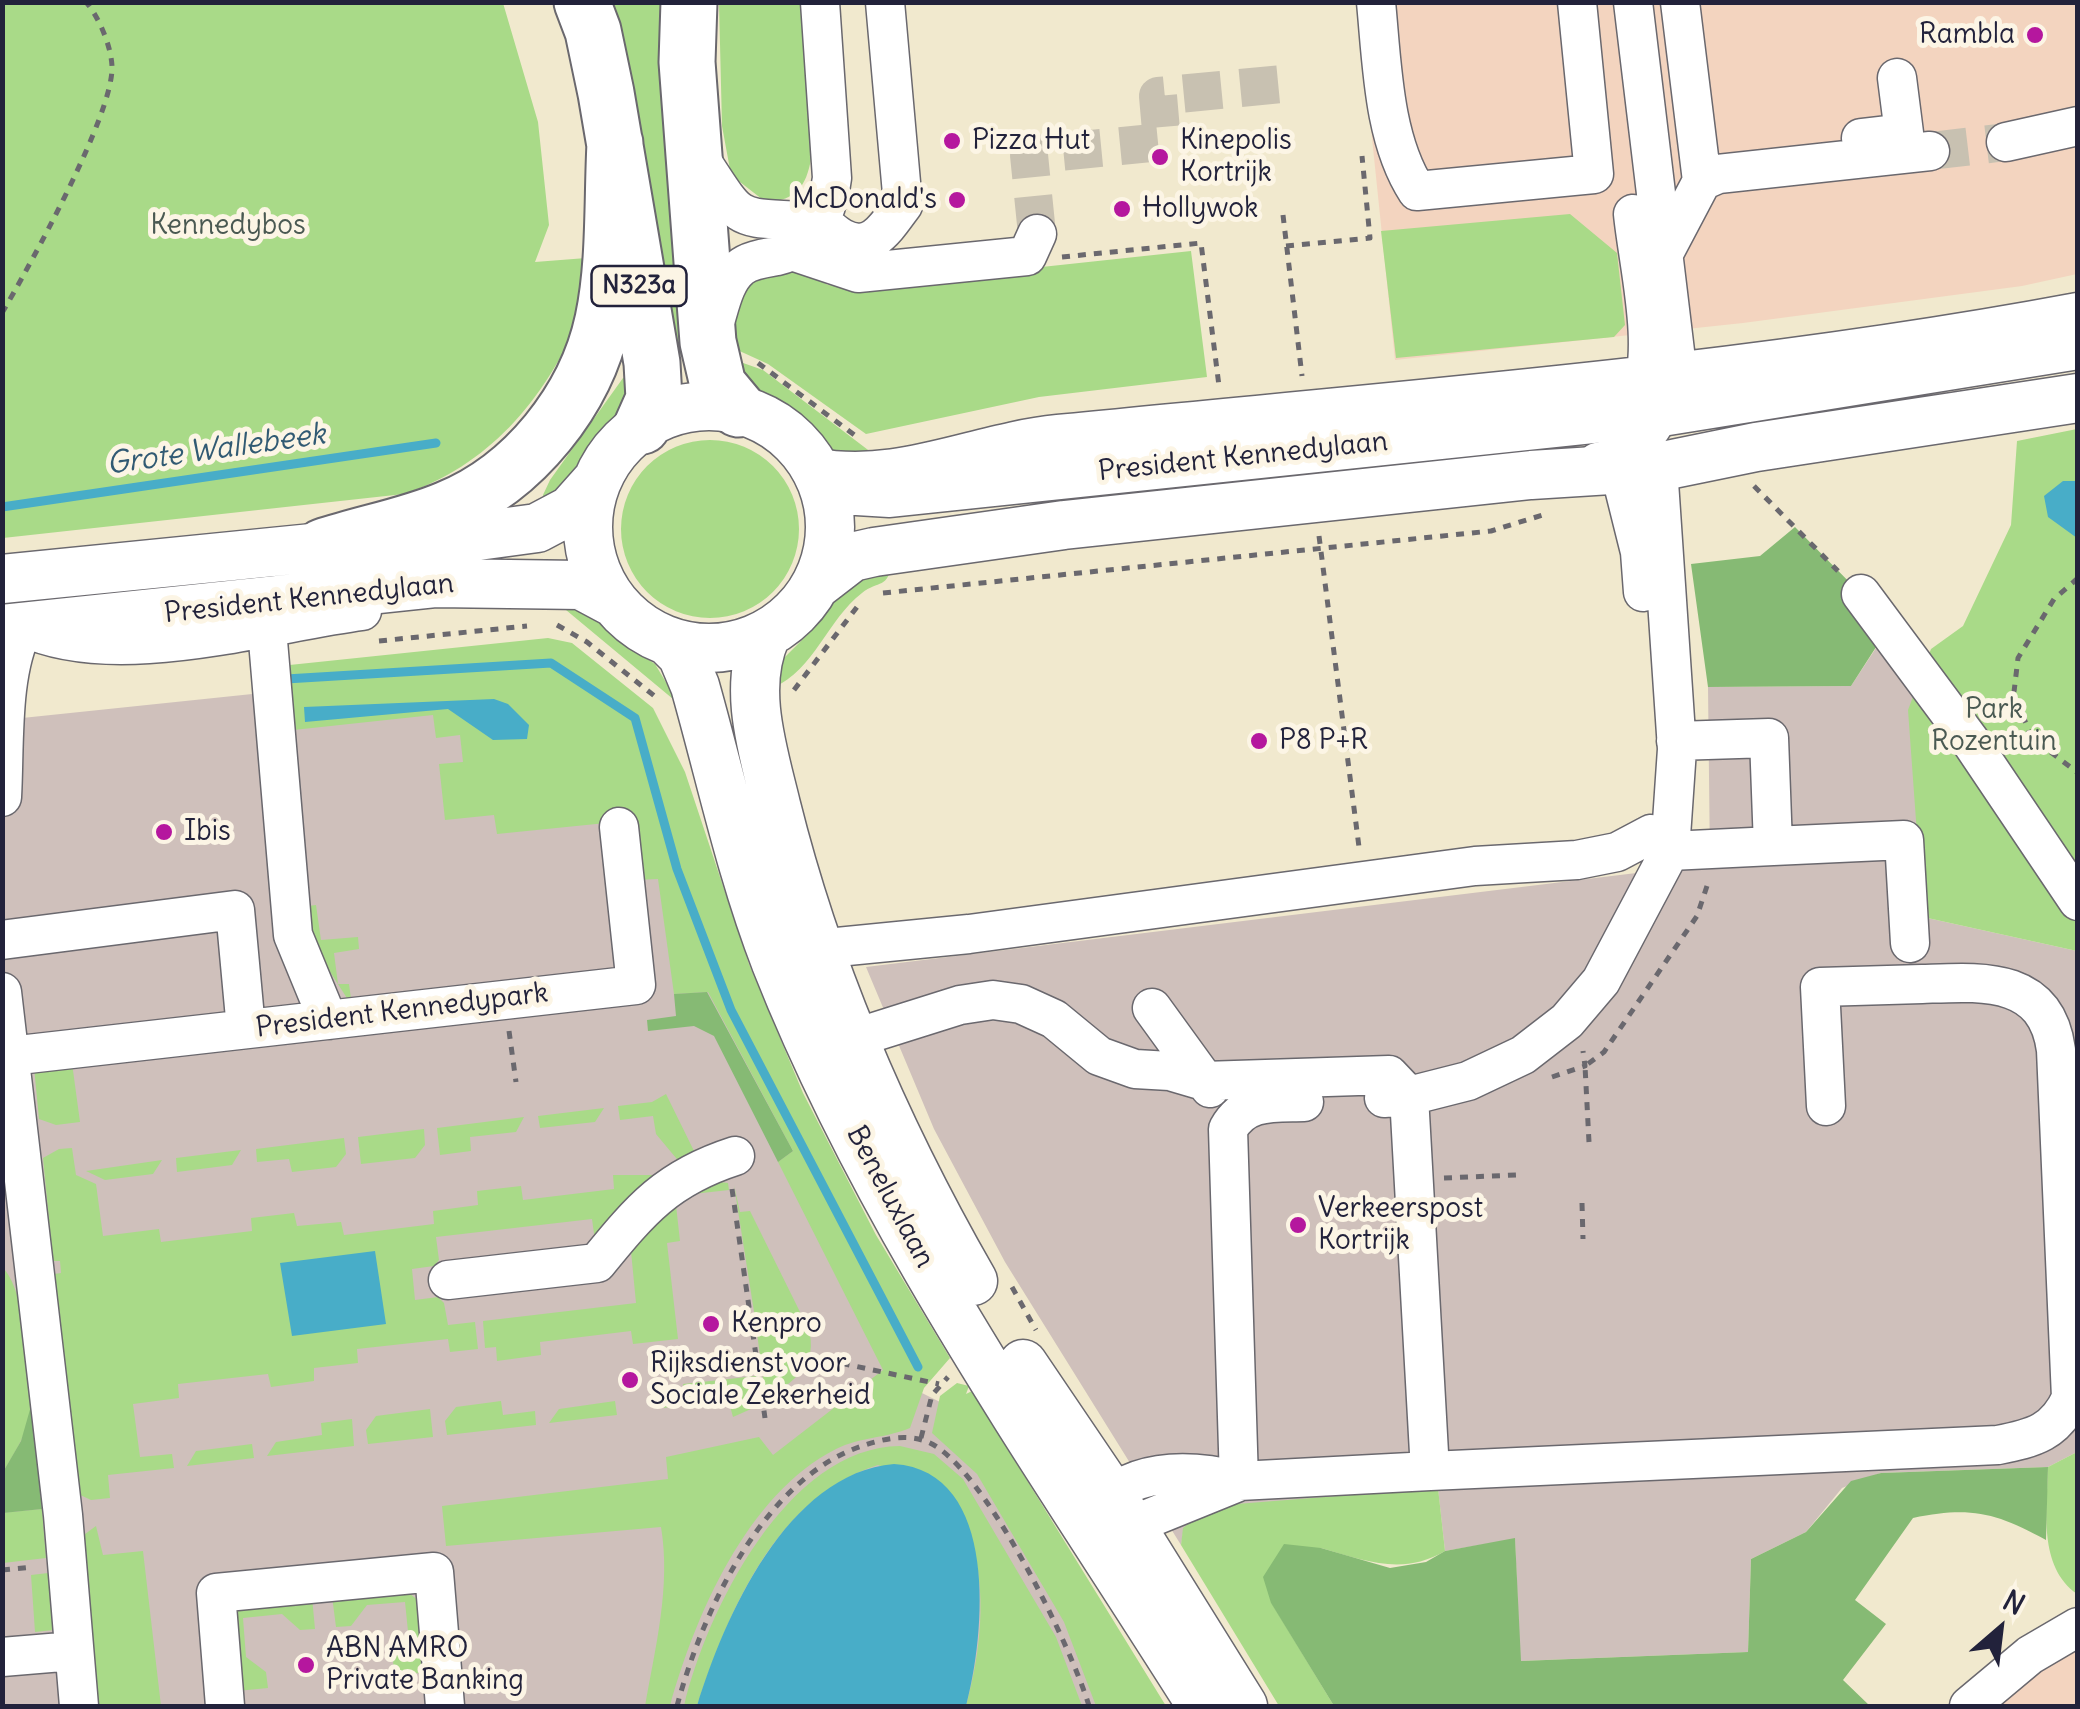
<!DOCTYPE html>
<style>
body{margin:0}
#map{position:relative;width:2080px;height:1709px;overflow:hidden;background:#f1e9ce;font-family:Delius,sans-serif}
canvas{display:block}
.frame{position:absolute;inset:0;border:5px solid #22223b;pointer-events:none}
.north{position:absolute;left:1950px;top:1579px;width:100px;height:100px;-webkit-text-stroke:8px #fcf5e5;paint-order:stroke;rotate:28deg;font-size:28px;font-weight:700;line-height:40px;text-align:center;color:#22223b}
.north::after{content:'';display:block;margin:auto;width:35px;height:45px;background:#22223b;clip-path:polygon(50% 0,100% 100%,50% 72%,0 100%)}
</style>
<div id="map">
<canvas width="2080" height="1709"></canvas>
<div class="frame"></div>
<div class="north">N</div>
</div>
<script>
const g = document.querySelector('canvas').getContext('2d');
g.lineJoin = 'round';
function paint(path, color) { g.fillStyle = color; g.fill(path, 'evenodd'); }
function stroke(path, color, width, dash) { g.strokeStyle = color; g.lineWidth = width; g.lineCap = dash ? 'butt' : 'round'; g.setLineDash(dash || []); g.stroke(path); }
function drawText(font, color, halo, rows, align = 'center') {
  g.font = font + ' Delius,sans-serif'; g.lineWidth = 10; g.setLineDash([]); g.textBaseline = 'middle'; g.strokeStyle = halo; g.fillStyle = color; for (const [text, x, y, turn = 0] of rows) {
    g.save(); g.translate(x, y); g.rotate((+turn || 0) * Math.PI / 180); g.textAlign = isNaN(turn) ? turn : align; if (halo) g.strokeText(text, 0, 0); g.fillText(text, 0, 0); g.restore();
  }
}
paint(new Path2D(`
 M1358,3H2077V274L2022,286L1743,323L1395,360Z
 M2077,1638V1706H1980Z`), '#f3d4bf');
paint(new Path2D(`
 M1878,645L1916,690L1923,917L2077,951V1452L2048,1467L1881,1473L1842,1488L1806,1532L1751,1559L1748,1652L1520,1661L1515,1539L1445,1551L1438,1489L1184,1528L1181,1545L1005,1262L934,1129L866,967L1710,864L1708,687L1851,686Z
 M281,691L625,723L793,1151L916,1390L942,1403L1136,1706H3V720Z`), '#cfc0bb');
paint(new Path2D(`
 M3,3H503L538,122L549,225L535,262L599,257C598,281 588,300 578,322C543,401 488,466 404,494L3,538Z
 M605,3H666L695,352L670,355Z
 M719,3H809L811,159C806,187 796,199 767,203L731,175L722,126Z
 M1570,214L1617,253L1625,325L1614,337L1396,358L1381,231Z
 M1191,251L1207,377L1039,397L866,434L768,364L733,348C732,296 738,283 788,264L828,285L855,287Z
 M729,358L763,370L876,456L832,451L794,411L755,391Z
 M634,372L625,411L596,442L567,494L543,515V495L550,480L623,378Z
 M2077,429V951L1923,917L1908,710L1931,649L1963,626L2011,525L2017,441Z
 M621 529a89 89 0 1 1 178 0a89 89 0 1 1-178 0Z
 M891,563C889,589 878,580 862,593C827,620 815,669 773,688L780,662L819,623L843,586Z
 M554,600L593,613L620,641L655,664L679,704Z
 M548,638L572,643L653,708L685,772L749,964L803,1093L876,1235L950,1358L924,1388L910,1428C887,1438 860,1437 836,1449C747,1494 695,1616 670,1706H645C655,1648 671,1587 661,1527L446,1546L442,1506L668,1479L666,1457L759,1437L773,1455L883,1370L778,1162L793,1151L708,992L674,994L658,879L636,880L606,823L497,834L494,815L445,820L439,764L463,762L460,735L436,738L433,715L284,731L280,666Z
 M316,905L321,940L358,937L359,949L334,953L338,984H349L352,1006L302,928L300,907Z
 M72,1063L80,1122L56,1125L39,1119L34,1067Z
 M666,1094L695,1153L681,1164L656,1134L653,1116L620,1120L618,1106L652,1102Z
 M604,1108L595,1122L540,1128L538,1116Z
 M524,1117L516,1132L470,1137L471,1151L440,1155L437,1128Z
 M424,1129L425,1145L415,1158L361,1164L358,1137Z
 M344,1138L346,1154L336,1167L292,1172L289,1159L257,1162L256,1149Z
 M72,1148L76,1175L96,1184L103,1236L159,1229L161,1242L252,1231L251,1218L294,1213L297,1226L341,1222L344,1235L434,1224L433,1211L478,1205L477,1191L521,1186L523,1200L614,1189L613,1175H659L595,1241L592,1219L436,1237L439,1260L434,1266L412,1269L415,1300L438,1297L444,1303L448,1325L475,1322L478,1349L450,1352L448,1339L357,1349L358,1363L314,1368V1381L271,1387L268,1374L178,1384L179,1398L133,1404L140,1457L172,1454L174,1468L108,1475L110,1498L91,1500L76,1493L54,1274L61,1273L60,1261H53L43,1158L59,1149Z
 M241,1150L232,1165L177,1172L176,1158Z
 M162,1160L153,1174L105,1180L86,1171Z
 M704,1180L728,1183L729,1190L675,1196L680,1241L667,1243L678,1339L633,1344L631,1331L540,1342L541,1355L497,1361L496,1347L485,1348L483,1321L636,1303L630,1241L680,1189Z
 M734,1185L740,1212L750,1211L801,1314L755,1318Z
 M3,1268C24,1288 34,1375 31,1406C29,1431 15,1452 3,1472Z
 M808,1327C820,1366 793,1380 766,1401L757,1333Z
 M756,1376L760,1405L733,1417L727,1395L664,1408L661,1396L684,1393L683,1384Z
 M957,1383L969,1386L966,1394L972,1391L1166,1706H1096L1064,1622L977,1474L932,1433L940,1396Z
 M501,1401L503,1415L535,1411L536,1425L447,1435L445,1421L456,1407Z
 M615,1401L617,1415L549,1423L559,1409Z
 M430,1409L433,1437L368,1444L366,1430L376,1416Z
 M352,1419L354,1446L267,1456L276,1442L322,1435L321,1423Z
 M252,1444L254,1458L187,1466L196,1451Z
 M900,1446L934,1454L963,1479L1056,1637L1082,1706H966C985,1636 990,1562 953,1496L878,1465C775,1497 728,1613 697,1706H684C706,1612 787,1447 900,1446Z
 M2077,1452V1594C2038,1566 2047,1511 2048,1467Z
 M1438,1488L1445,1551C1402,1576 1367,1561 1321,1548L1271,1602L1334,1706H1279L1181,1545L1183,1528L1198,1516L1224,1505Z
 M42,1509L46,1558L3,1563L2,1513Z
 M96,1526L103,1555L143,1551L161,1706H98L81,1537Z
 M48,1573L54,1630L35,1632L31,1575Z
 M404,1589L419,1601L426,1673L394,1674L393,1660L409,1641L405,1602L367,1605L351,1626L336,1627L332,1596Z
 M312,1597L315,1629L300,1630L282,1614L243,1618L246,1657L266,1672L268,1688L237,1691L229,1619L240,1604Z`), '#a9da88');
paint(new Path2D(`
 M1795,527L1861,594L1887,630L1851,686L1708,687L1691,564L1760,556Z
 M707,992L793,1151L778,1162L714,1036L694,1026L648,1031L647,1020L676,1016L674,994Z
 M31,1406L42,1509L3,1513V1472L21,1441Z
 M2048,1467L2046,1540C1996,1513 1971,1506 1913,1518L1855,1600L1886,1624L1843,1680L1870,1706H1334L1271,1603L1263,1577L1284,1544L1321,1548L1390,1568L1426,1562L1445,1551L1515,1538L1521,1661L1748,1652L1751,1559L1806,1532L1851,1481L1881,1473Z`), '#86ba74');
paint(new Path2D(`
 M2063,481H2077V538L2048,517L2044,496Z
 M494,699L508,704L529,725L527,739L493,740L448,709L305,722L304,707Z
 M375,1251L386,1324L292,1336L280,1263Z
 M894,1464C1001,1471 985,1636 966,1706H697C724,1618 787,1473 894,1464Z`), '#48adc8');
stroke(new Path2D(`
 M2,507L436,443
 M286,679L551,663L635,718L677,869L731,1010L918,1367`), '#48adc8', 9);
stroke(new Path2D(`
 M1930,151L2006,142
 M1037,234L1029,155L1162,142L1158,96L1292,83`), '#c8c1b1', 38, [38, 19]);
const minor = new Path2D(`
 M1376,2C1382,63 1383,139 1417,191L1594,174L1577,2
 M1680,2L1702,181
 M1861,138L1904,133L1897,78
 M2006,142L2078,126
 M697,154C746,229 731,215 815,222C826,223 832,233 842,238C872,254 887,226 903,205L885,2
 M1633,214C1638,265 1660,350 1639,396
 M795,252L858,273L1027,256L1037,234
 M1663,255L1702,181L1718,174L1930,151
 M714,325C720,307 724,281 740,268C749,260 766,258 777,256C815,247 827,214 832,178L820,2
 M1597,462C1649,453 1662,414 1677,368L1633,2
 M814,467C898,484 976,442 1058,434C1398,400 1742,375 2078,312
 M1620,472L1640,552L1643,592
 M1861,594L1971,742L2078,901
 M267,629L293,935L328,1020
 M2,797C5,745 0,673 24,627C115,670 264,624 362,611
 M1773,846L1904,840L1910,943
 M1670,851L1773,846L1769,738L1676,741
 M2,940L235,910L246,1029
 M817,949L969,934L1475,866L1577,860L1617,852L1651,834
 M2,992L63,1515L79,1706
 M1152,1008L1210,1088
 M852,1039L960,1005L993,1000L1021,1004L1054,1019L1099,1056L1135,1069L1170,1071L1204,1081L1389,1075L1409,1096L1430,1471L1239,1481C1188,1468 1125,1467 1094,1514
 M10,1056L636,985L619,827
 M1384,1098L1409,1096L1468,1081L1523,1055L1567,1021L1601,981L1670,851L1677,749L1658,467
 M448,1280L597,1263C641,1209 667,1178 735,1156
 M1430,1471L1998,1445C2034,1438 2056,1432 2071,1398L2056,1050C2046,975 1980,982 1922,984C1888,985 1854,986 1820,987L1826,1106
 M1239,1481L1228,1129C1245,1099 1273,1103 1304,1102
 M1105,1525L1130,1526L1236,1483
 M2,1657L74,1651
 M225,1706L216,1593L434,1572L445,1706
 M1969,1706L2030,1655L2078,1627`);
const major = new Path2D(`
 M588 527a121 121 0 1 1 242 0a121 121 0 1 1-242 0Z
 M824,489L890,493L1661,412L2078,345
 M2,579L322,547L404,546L537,528L571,510L595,483
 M817,584L852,557L874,552L1064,525L1531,475L1658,467L1756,447L2078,398
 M2,629L437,583L581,585L611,601
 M766,635C742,688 763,751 776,805C818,974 887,1131 973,1281
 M671,644L682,655L695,686C721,778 741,873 776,963C881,1229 1051,1466 1202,1706
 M1023,1364L1109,1491L1243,1706`);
const highway = new Path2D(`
 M582,2L593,31L606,93L652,363L654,399L642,426
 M689,2L687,62L708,342L718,385L738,409
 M322,547C364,533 407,526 447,509C524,478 586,400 603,320C615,264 612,201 615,143`);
stroke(minor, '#6a686e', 41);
stroke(major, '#6a686e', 51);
stroke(highway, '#6a686e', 59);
stroke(new Path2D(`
 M1283,215L1302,376
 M1286,246L1370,238L1362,156
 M1062,257L1201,243L1219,386
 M2,313C29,267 114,114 112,66C111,46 99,17 86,2
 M758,363L857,437
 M1754,486L1838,571
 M1319,536L1359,847
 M2078,578L2054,599L2018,658L2014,692L2031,737L2078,773
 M883,593L1491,531L1546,514
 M557,625L587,642L657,698
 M379,641L527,626
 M794,690L860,603
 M509,1031L516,1082
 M1552,1077L1585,1066L1583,1051
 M1589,1142L1585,1066L1604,1052L1697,916L1709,880
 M1444,1178L1516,1175
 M732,1189L765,1418
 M1582,1203L1583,1239
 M1012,1287L1036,1330
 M747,1323L817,1319
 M826,1360L939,1384
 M921,1438L932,1395L948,1377
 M2,1570L33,1567
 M677,1706C702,1613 764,1476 865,1445C883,1439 906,1434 925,1441C981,1459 1072,1648 1089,1706`), '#6a686e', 5, [8, 8]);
stroke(minor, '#fff', 38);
stroke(major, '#fff', 48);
stroke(highway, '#fff', 55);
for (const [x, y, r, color] of [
 [2035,35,10,"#b5179e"],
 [952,141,10,"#b5179e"],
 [1160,157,10,"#b5179e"],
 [957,200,10,"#b5179e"],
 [1122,209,10,"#b5179e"],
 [1259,741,10,"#b5179e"],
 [164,832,10,"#b5179e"],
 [1298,1225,10,"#b5179e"],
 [711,1324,10,"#b5179e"],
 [630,1380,10,"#b5179e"],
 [306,1665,10,"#b5179e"]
]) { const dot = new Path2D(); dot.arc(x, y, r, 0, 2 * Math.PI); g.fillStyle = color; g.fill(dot); stroke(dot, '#fcf5e5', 4); }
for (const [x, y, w] of [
 [639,286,95]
]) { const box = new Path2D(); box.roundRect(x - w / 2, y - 20, w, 40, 8); g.fillStyle = '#fcf5e5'; g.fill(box); stroke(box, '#22223b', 2.5); }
drawText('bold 25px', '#22223b', null, [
 ["N323a",639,286]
]);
drawText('28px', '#22223b', '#fcf5e5', [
 ["Rambla",2015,35,"right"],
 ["Pizza Hut",972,141],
 ["Kinepolis",1180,141],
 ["Kortrijk",1180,173],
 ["McDonald's",937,200,"right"],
 ["Hollywok",1142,209],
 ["P8 P+R",1279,741],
 ["Ibis",184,832],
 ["Verkeerspost",1318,1209],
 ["Kortrijk",1318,1241],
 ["Kenpro",731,1324],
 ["Rijksdienst voor",650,1364],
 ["Sociale Zekerheid",650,1396],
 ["ABN AMRO",326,1649],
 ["Private Banking",326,1681]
], 'left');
drawText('28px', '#4a5952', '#fcf5e5', [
 ["Kennedybos",228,226],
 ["Park",1994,710],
 ["Rozentuin",1994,742]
]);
drawText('28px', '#22223b', '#fcf5e5', [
 ["President Kennedylaan",1243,457,-6],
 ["President Kennedylaan",309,599,-6],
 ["President Kennedypark",402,1011,-7],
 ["Beneluxlaan",890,1197,62]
]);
drawText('italic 30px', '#315a73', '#fcf5e5', [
 ["Grote Wallebeek",216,450,-8]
]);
</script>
